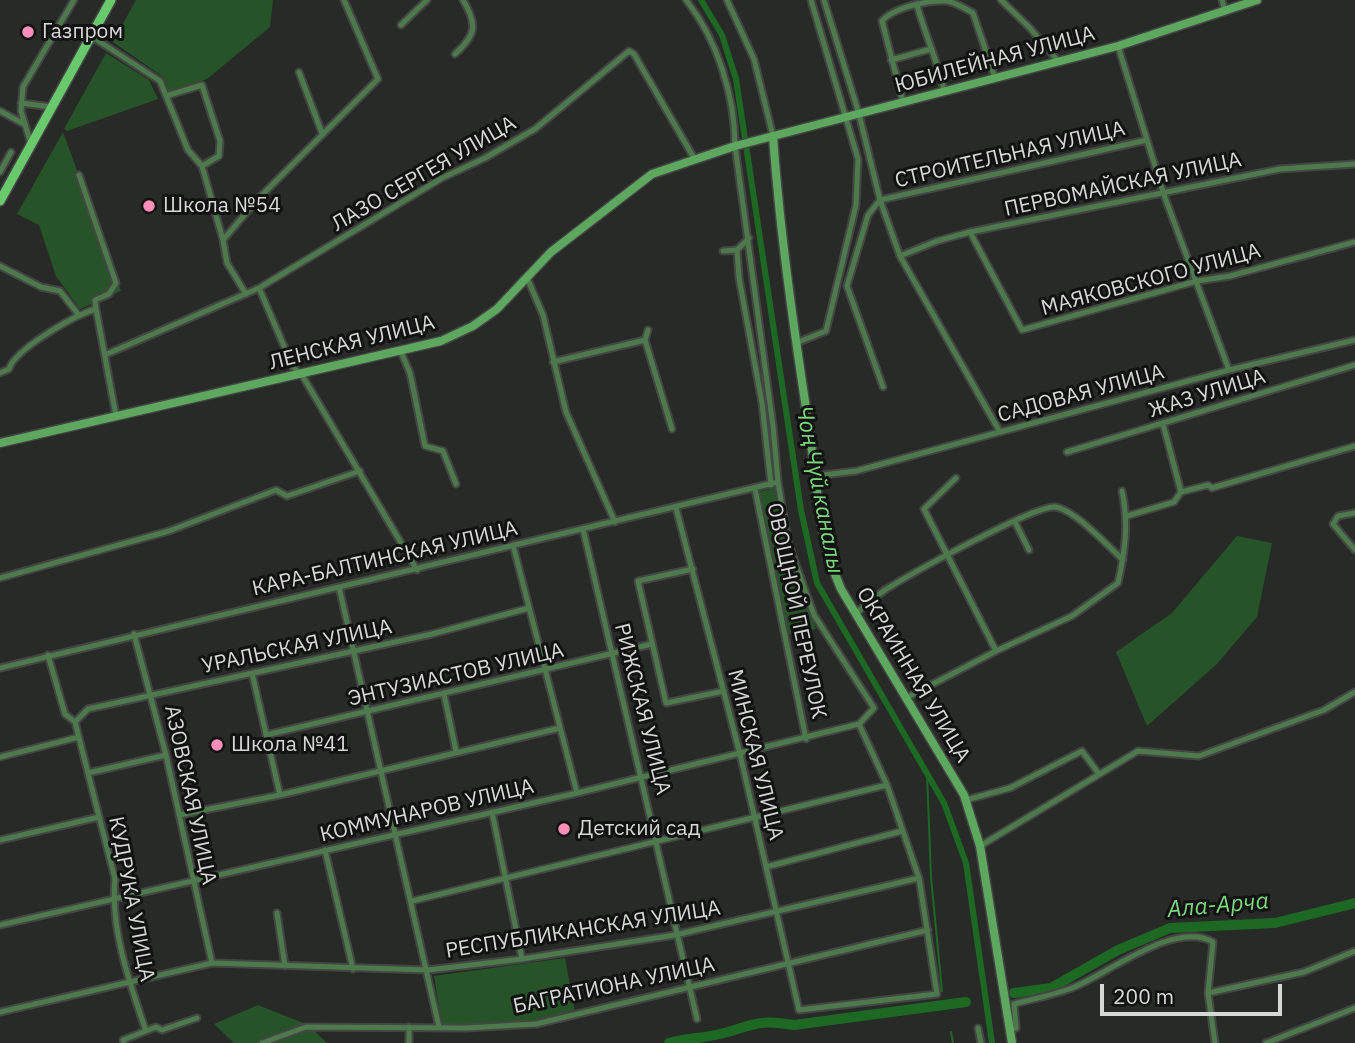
<!DOCTYPE html>
<meta charset="utf-8">
<style>
body{margin:0}
#map{position:relative;width:1355px;height:1043px;overflow:hidden;background:#282a28;font-family:"IBM Plex Sans",sans-serif}
canvas{display:block}
.scale{position:absolute;left:1100px;top:984px;width:182px;height:32px;box-sizing:border-box;border:4px solid #d6d8d6;border-top:0;padding-left:9px;font-size:21px;line-height:24px;white-space:nowrap;color:#d6d8d6;-webkit-text-stroke:5px #111211;paint-order:stroke}
</style>
<div id="map">
<canvas width="1355" height="1043"></canvas>
<div class="scale">200 m</div>
</div>
<script>
const g = document.querySelector('canvas').getContext('2d');
g.lineJoin = 'round';
function paint(path, color) { g.fillStyle = color; g.fill(path, 'evenodd'); }
function stroke(path, color, width, dash) { g.strokeStyle = color; g.lineWidth = width; g.lineCap = dash ? 'butt' : 'round'; g.setLineDash(dash || []); g.stroke(path); }
function drawText(font, color, halo, rows, align = 'center') {
  g.font = font + ' "IBM Plex Sans",sans-serif'; g.lineWidth = 6; g.setLineDash([]); g.textBaseline = 'middle'; g.strokeStyle = halo; g.fillStyle = color; for (const [text, x, y, turn = 0] of rows) {
    g.save(); g.translate(x, y); g.rotate((+turn || 0) * Math.PI / 180); g.textAlign = isNaN(turn) ? turn : align; if (halo) g.strokeText(text, 0, 0); g.fillText(text, 0, 0); g.restore();
  }
}
paint(new Path2D(`
 M136,0H273L270,27L207,79L168,92L163,77L113,42Z
 M106,53L149,80L158,99L67,131L64,129Z
 M63,132L121,291L80,309L56,276L39,225L17,214Z
 M775,488L785,543L816,629L787,635L758,492Z
 M1237,536L1272,543L1257,617L1217,664L1147,726L1116,652L1172,613Z
 M565,958L575,1012L530,1023L442,1025L434,976Z
 M258,1005L308,1025L327,1043H234L214,1024Z`), '#265428');
stroke(new Path2D(`
 M927,774L931,877L942,991
 M951,1032L953,1043`), '#1d6924', 2);
stroke(new Path2D(`
 M701,0L722,35L736,79L801,510L817,583L944,803L966,863L992,1043`), '#1d6924', 6);
stroke(new Path2D(`
 M1014,993L1051,988L1118,950L1170,928L1275,923L1355,903
 M669,1043C687,1038 706,1038 724,1033C756,1024 759,1019 794,1025L966,1002`), '#1d6924', 10);
const street = new Path2D(`
 M686,0C717,39 735,96 735,146L773,426L778,482L788,542L814,615L874,708L859,724
 M727,0L754,59L773,136
 M824,0L859,114L880,200L900,256L1000,432
 M1001,0L1029,27L1058,61
 M1222,0L1225,12
 M917,5C925,35 938,61 944,91
 M401,25L427,0
 M91,36L160,81L188,150L202,166L223,240
 M1118,46L1164,195L1229,370
 M455,54C476,35 478,25 463,0
 M891,60L931,49
 M299,72L322,133
 M166,96L202,85L220,141L219,156L202,166
 M903,102L882,21C894,7 929,0 947,1C955,2 966,9 973,13L995,78
 M21,103L52,107
 M0,111L24,124
 M31,144L21,111L23,87L74,0
 M0,172L11,152
 M79,175L116,283L109,294L95,300L96,309
 M970,232L1022,330L1197,281L1230,276L1355,242
 M737,250L739,278L762,403L771,485
 M723,251L737,250L749,238
 M900,256L937,241L970,232L1280,169L1355,164
 M0,266L41,287L60,291L78,314
 M528,280L543,315L566,412L615,522
 M259,288L293,367L302,375L417,570
 M246,294L227,263L223,240L258,199L378,79L344,0
 M648,330L645,340L672,429
 M796,343L826,331L856,205L858,159L811,0
 M401,352L410,373L425,446L443,451L456,484
 M107,354L259,288L442,178L485,158L535,129L629,51L634,54L694,158
 M553,362L645,340
 M0,373L9,369C15,349 75,315 96,309L116,416
 M883,387L847,286L868,215L880,200L1147,140
 M1163,424L1181,492
 M1067,452L1355,365
 M815,476L856,471L1229,370L1355,340
 M956,478L924,509L996,651
 M755,489L806,739
 M676,508L740,754L799,1010L937,994L919,878L887,785L859,724
 M1355,513L1338,516L1333,524L1355,550
 M1127,516L1174,502L1181,492L1208,485L1212,488L1355,446
 M1015,522L1029,550
 M583,529L697,1019
 M513,545L577,793
 M693,569L638,581L666,703L724,691
 M0,578L169,531L276,490L287,496L360,471
 M339,587L439,1027
 M855,614C865,606 875,597 885,590C909,575 1034,505 1055,507C1074,509 1108,546 1123,560
 M134,634L166,755L212,963
 M48,655L65,714L75,722L115,879C110,929 130,984 146,1031
 M0,668L778,482
 M252,673L280,795
 M444,694L456,751
 M906,698L996,651L1072,616L1118,583C1125,551 1129,524 1122,491
 M75,722L88,709L432,634L529,608
 M266,735L652,644
 M0,757L79,737
 M88,773L166,755
 M966,800L1010,788L1082,751L1099,774
 M492,812L522,959
 M179,815L280,795L560,728
 M0,840L99,817
 M980,846L1138,751L1199,756L1324,710L1355,692
 M325,850L353,969
 M766,867L902,831
 M412,901L887,785
 M277,913L285,966
 M0,925L577,793L859,724
 M1208,993L1304,972L1355,951
 M0,1012L212,963L428,970L522,959L675,935L919,878
 M409,1027V1043
 M978,1028L981,1043
 M1010,1029L1016,1028L1014,1004C1033,999 1053,995 1072,988C1108,974 1174,920 1213,942L1208,993L1215,1043
 M124,1043L123,1040L156,1027L162,1030L197,1018
 M262,1043L306,1027L467,1028L536,1024L928,930
 M1266,1043L1355,1008`);
const secondary = new Path2D(`
 M773,136C780,234 794,330 809,428C817,483 818,537 841,589L964,795L980,846L1012,1043
 M0,443L441,341L473,326L497,309L551,252L652,174L735,146L1118,46L1257,0`);
const primary = new Path2D(`
 M0,201L111,0`);
stroke(street, '#444644', 9);
stroke(secondary, '#444644', 11);
stroke(primary, '#444644', 12);
stroke(street, '#4d794d', 5);
stroke(secondary, '#5ea75f', 8);
stroke(primary, '#69ca6d', 9);
for (const [x, y, r, color] of [
 [28,32,7,"#ff8ebb"],
 [149,206,7,"#ff8ebb"],
 [217,745,7,"#ff8ebb"],
 [564,829,7,"#ff8ebb"]
]) { const dot = new Path2D(); dot.arc(x, y, r, 0, 2 * Math.PI); g.fillStyle = color; g.fill(dot); stroke(dot, '#111211', 2.5); }
drawText('21px', '#d6d8d6', '#111211', [
 ["Газпром",42,32],
 ["Школа №54",163,206],
 ["Школа №41",231,745],
 ["Детский сад",578,829]
], 'left');
drawText('21px', '#d6d8d6', '#111211', [
 ["ЮБИЛЕЙНАЯ УЛИЦА",995,60,-15],
 ["СТРОИТЕЛЬНАЯ УЛИЦА",1010,155,-13],
 ["ЛАЗО СЕРГЕЯ УЛИЦА",424,174,-30],
 ["ПЕРВОМАЙСКАЯ УЛИЦА",1123,185,-12],
 ["МАЯКОВСКОГО УЛИЦА",1151,280,-15],
 ["ЛЕНСКАЯ УЛИЦА",352,343,-14],
 ["САДОВАЯ УЛИЦА",1081,394,-15],
 ["ЖАЗ УЛИЦА",1207,394,-17],
 ["КАРА-БАЛТИНСКАЯ УЛИЦА",385,559,-13],
 ["ОВОЩНОЙ ПЕРЕУЛОК",796,611,78],
 ["УРАЛЬСКАЯ УЛИЦА",297,647,-12],
 ["ЭНТУЗИАСТОВ УЛИЦА",456,675,-13],
 ["ОКРАИННАЯ УЛИЦА",913,675,59],
 ["РИЖСКАЯ УЛИЦА",642,709,76],
 ["МИНСКАЯ УЛИЦА",755,755,76],
 ["АЗОВСКАЯ УЛИЦА",190,795,78],
 ["КОММУНАРОВ УЛИЦА",427,811,-13],
 ["КУДРУКА УЛИЦА",131,899,79],
 ["РЕСПУБЛИКАНСКАЯ УЛИЦА",583,930,-9],
 ["БАГРАТИОНА УЛИЦА",614,986,-12]
]);
drawText('italic 23px', '#7ad97c', '#111211', [
 ["Чоң Чүй каналы",819,490,79],
 ["Ала-Арча",1218,906,-5]
]);
</script>
